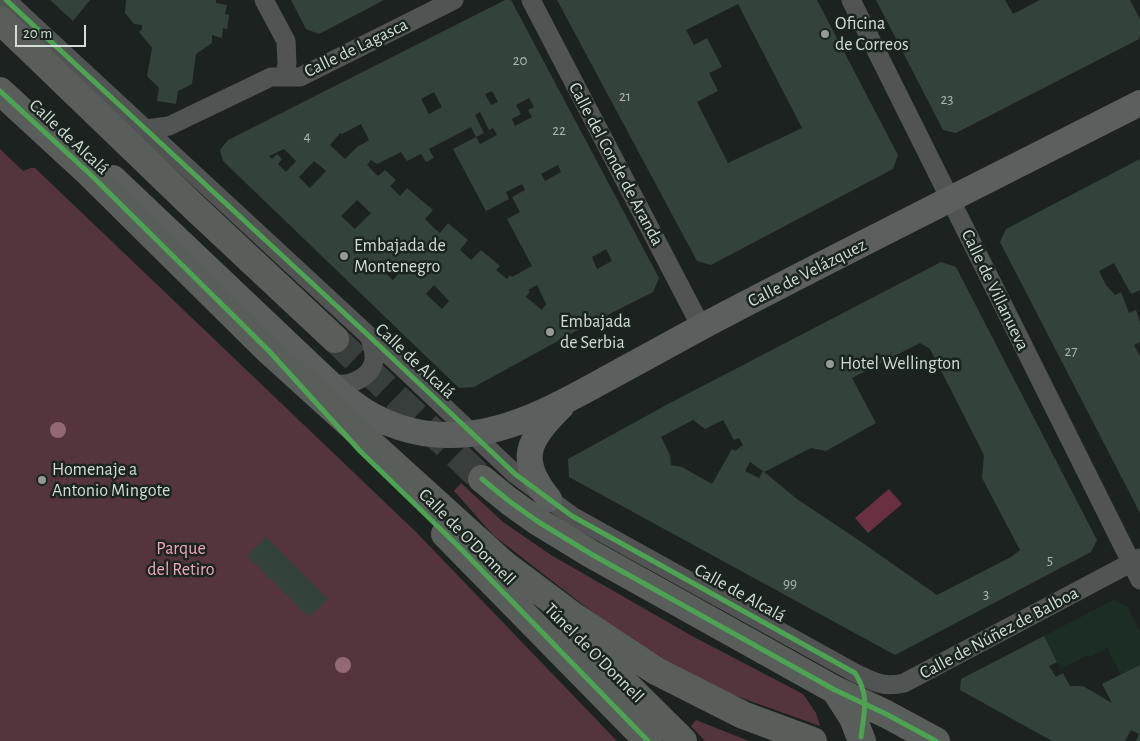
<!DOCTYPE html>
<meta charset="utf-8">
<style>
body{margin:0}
#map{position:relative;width:1140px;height:741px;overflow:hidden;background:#1c221f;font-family:"Alegreya Sans",sans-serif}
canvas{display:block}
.scale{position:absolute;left:15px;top:25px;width:71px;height:22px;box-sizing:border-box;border:2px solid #d4dcd7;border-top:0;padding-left:6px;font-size:15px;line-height:18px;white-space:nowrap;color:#d4dcd7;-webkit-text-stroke:4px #19251e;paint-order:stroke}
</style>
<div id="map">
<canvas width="1140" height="741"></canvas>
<div class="scale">20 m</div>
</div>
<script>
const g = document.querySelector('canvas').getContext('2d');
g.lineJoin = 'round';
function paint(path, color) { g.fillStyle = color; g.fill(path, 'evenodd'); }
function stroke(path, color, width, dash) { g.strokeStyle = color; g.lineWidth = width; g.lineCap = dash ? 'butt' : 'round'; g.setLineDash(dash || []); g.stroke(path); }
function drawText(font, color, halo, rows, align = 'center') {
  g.font = font + ' "Alegreya Sans",sans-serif'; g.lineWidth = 5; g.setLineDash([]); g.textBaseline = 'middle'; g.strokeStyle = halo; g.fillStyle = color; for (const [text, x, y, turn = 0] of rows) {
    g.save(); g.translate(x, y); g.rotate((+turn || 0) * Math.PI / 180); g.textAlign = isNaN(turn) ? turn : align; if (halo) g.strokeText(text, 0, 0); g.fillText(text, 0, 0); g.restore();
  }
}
paint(new Path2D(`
 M1113,600L1127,606L1140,631V665L1121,675L1107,648L1090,657L1088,655L1061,669L1044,636Z`), '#1c2d24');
paint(new Path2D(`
 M0,149L23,171L31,168H35L416,532L617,741H0Z
 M461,483L503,522L551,555L692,636L803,694L816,713L820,726L725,692L681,670L623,636L493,535L454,491Z
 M696,720L749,741H705L691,726Z`), '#55353d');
paint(new Path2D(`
 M889,489L902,504L868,533L855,518Z`), '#693041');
paint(new Path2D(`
 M50,0H90L73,21Z
 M126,0H216V3L227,5L225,14L229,15L227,29L223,28L222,38L212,35V43L196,54L192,84L178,91L176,104L157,101L159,88L147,76L152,48L139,32L142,29V25L134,24L125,13Z
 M291,0H384L319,34L306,29Z
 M505,0H511L659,278L653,292L578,330L474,387L459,388L223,161L220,150L228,140ZM492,91L498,102L491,105L485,94ZM434,92L442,107L429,114L421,99ZM529,98L534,107L528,110L532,117L515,126L512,119L521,114L516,105ZM480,112L489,130L493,128L497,135L480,144L476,137L453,149L486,211L509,199L506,192L522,184L525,190L512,197L520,212L507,219L532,266L512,277L510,275L507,279L496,270L500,266L481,250L471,260L460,250L468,240L448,223L440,233L435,229L425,219L433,210L407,188L400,196L390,186L396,180L385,170L378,176L367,165L371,160L377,164L401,152L407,161L421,154L426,162L434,158L429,149L471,127L476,137L484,133L475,115ZM361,124L369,140L357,147L345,159L330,145L340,133L342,134ZM284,149L296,161L286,172L278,164L282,159L277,154L272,159L269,156ZM314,161L326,171L310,188L299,177ZM558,165L561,172L545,181L541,174ZM357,200L371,213L355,229L341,216ZM606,249L612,261L597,269L592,257ZM390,263L400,272L393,280L383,271ZM434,285L449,301L442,309L426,294ZM537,285L546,304L542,310L526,297L530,291L528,290Z
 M557,0H817L898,155L893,169L711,265L697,261ZM738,4L802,128L728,163L697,102L718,91L709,73L722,67L707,38L694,45L686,30Z
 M876,0H1005L1013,14L1040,0H1130L1140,19V35L1139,39L956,133L943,130Z
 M1140,159V290L1131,294L1114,263L1099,271L1106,285L1115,295L1121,292L1129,313L1136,310L1140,322V342L1134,345L1140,356V513L1000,242L1006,229Z
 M941,262L956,267L1097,540L1091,552L895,655L569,477L568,459L670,403ZM920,343L930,349L984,455L982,478L1020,550L1011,557L937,595L857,539L797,499L763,471L759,478L745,471L750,462L764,472L811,448L826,451L876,423L852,378ZM693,420L705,429L723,420L734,440L739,438L743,445L735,451L732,449L712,484L682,467L671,465L670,455L661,437Z
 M266,537L328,599L309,617L247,556Z
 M1044,636L1057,662L1049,666L1056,677L1063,673L1070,686H1083L1112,703L1102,684L1140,665V741H1136L1139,734L1131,730L1125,741H1052L960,690L961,679Z`), '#34423c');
stroke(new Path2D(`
 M335,339L482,479`), '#383e3b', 28, [28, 14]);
stroke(new Path2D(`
 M6,0L369,336L515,474L572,516L855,673C874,682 883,688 904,683L1140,558
 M264,0L286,41L287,63L285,77
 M531,0L695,315L704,326
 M851,0L1140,580
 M146,129L169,126L271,77H300L454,0
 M325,379C329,381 333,383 337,384C352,386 372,376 374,360C375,352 372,344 369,336`), '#525453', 19);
stroke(new Path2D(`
 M113,178L325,379C334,387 343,396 353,403C380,424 417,436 451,435C507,435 561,404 608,378C641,360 672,343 705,325C849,249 995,177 1140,103
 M549,499C517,460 527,440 561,407`), '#5d5f5e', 26);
stroke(new Path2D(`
 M0,20L195,208L335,339
 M0,91L89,173L269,351L505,565L573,616L656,671L743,715L813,741
 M482,479L509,501L537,521L591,554L835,690L886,714L936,741
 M445,534L648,741
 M572,631L683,741
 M835,690L853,718L862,741`), '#5a5e5b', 28);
stroke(new Path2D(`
 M6,0L369,336L515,474L572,516L855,673C870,696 864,712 861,737
 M0,91L89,173L269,351L360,451L458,546L648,741
 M482,479L509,501L537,521L591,554L835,690L886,714L936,741`), '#4ca352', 5);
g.fillStyle = '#936a74';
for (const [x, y] of [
 [58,430],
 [343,665]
]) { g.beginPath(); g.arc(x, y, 8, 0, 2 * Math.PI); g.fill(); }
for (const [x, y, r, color] of [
 [825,34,5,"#949b97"],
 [344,256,5,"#949b97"],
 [550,332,5,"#949b97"],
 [830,364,5,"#949b97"],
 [42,480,5,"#949b97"]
]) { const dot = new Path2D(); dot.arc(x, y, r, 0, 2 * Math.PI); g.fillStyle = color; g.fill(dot); stroke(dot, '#19251e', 2); }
drawText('15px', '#acb6b0', null, [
 ["20",520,60],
 ["21",625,96],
 ["23",947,99],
 ["22",559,130],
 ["4",307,136],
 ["27",1071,351],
 ["5",1050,560],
 ["99",790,583],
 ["3",986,594]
]);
drawText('18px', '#d4dcd7', '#19251e', [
 ["Oficina",835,24],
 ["de Correos",835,45],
 ["Embajada de",354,246],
 ["Montenegro",354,267],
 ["Embajada",560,322],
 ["de Serbia",560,343],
 ["Hotel Wellington",840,364],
 ["Homenaje a",52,470],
 ["Antonio Mingote",52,491]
], 'left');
drawText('18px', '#d4dcd7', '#19251e', [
 ["Calle de Lagasca",356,48,-26],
 ["Calle de Alcalá",69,137,43],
 ["Calle del Conde de Aranda",616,164,62],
 ["Calle de Velázquez",807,273,-27],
 ["Calle de Villanueva",995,290,64],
 ["Calle de Alcalá",415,361,43],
 ["Calle de O'Donnell",467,537,45],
 ["Calle de Alcalá",740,593,29],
 ["Calle de Núñez de Balboa",999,633,-28],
 ["Túnel de O'Donnell",594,653,45]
]);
drawText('18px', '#f5a5b9', '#19251e', [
 ["Parque",181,549],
 ["del Retiro",181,570]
]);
</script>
